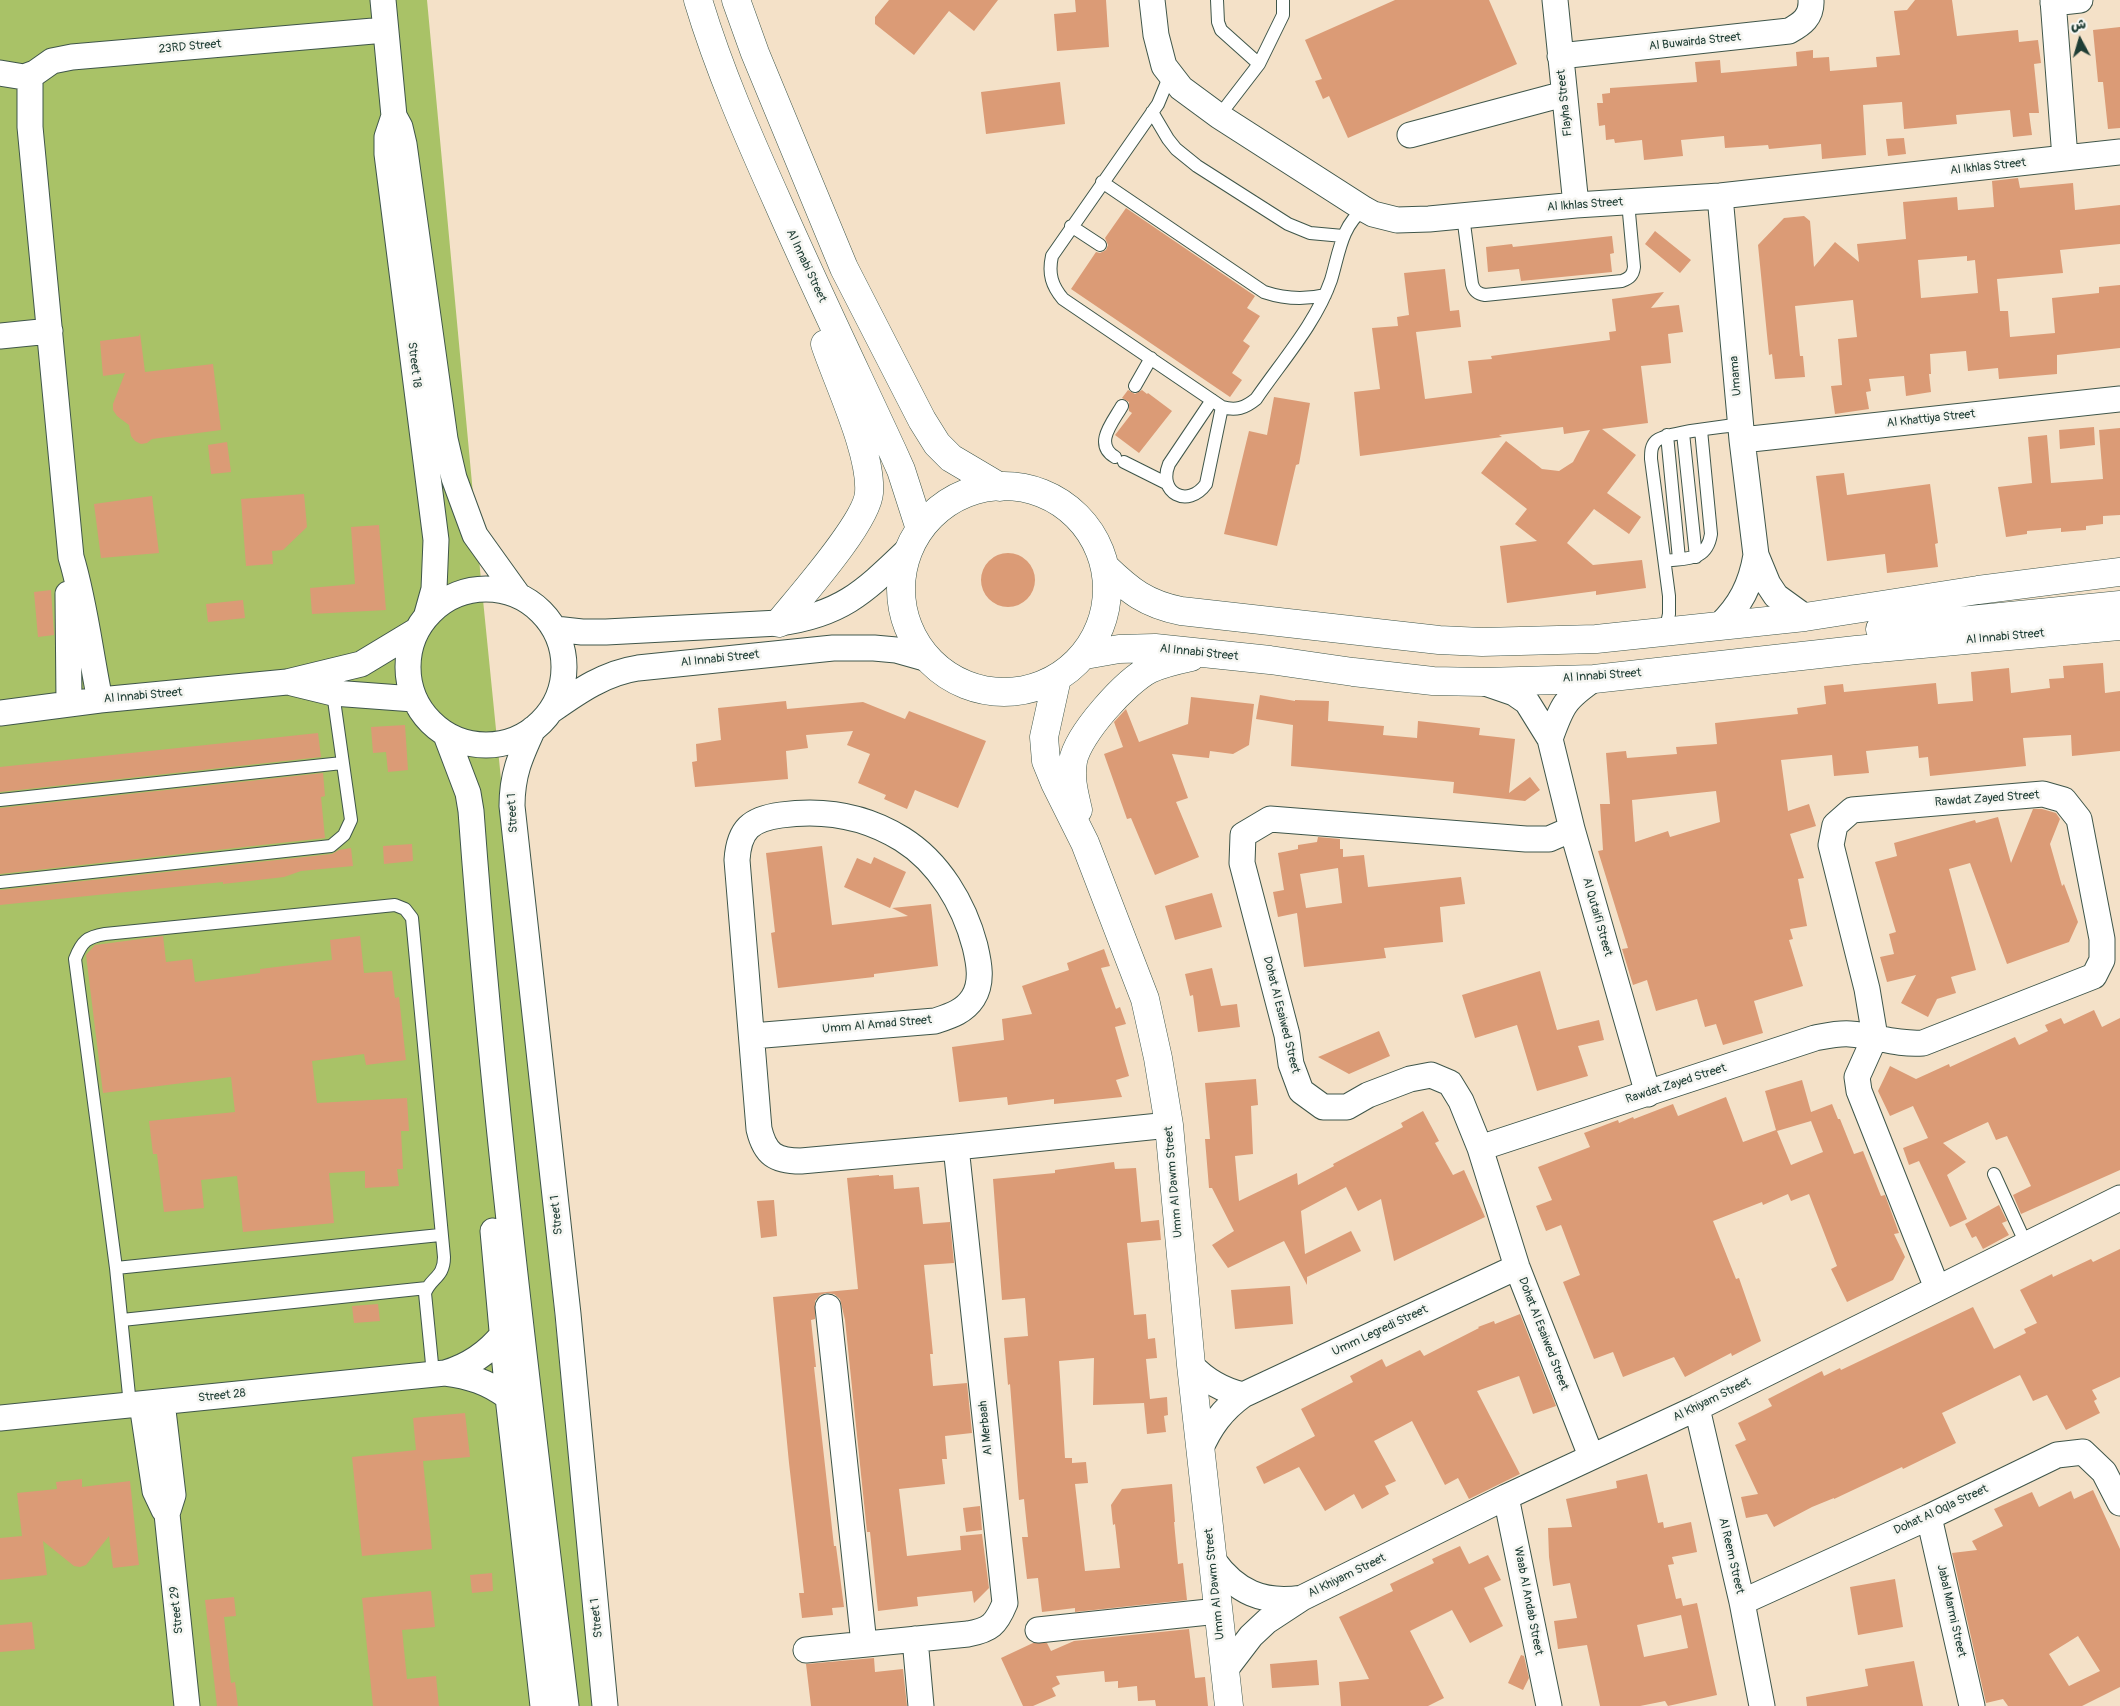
<!DOCTYPE html>
<meta charset="utf-8">
<style>
body{margin:0}
#map{position:relative;width:2120px;height:1706px;overflow:hidden;background:#f4e1c8;font-family:Pangolin,"Playpen Sans Arabic",sans-serif}
canvas{display:block}
.north{position:absolute;left:2055px;top:15px;width:50px;height:50px;-webkit-text-stroke:4px #f6f6f2;paint-order:stroke;rotate:354deg;font-size:14px;font-weight:700;line-height:20px;text-align:center;color:#1f3d34}
.north::after{content:'';display:block;margin:auto;width:18px;height:22px;background:#1f3d34;clip-path:polygon(50% 0,100% 100%,50% 72%,0 100%)}
</style>
<div id="map">
<canvas width="2120" height="1706"></canvas>
<div class="north">ش</div>
</div>
<script>
const g = document.querySelector('canvas').getContext('2d');
g.lineJoin = 'round';
function paint(path, color) { g.fillStyle = color; g.fill(path, 'evenodd'); }
function stroke(path, color, width, dash) { g.strokeStyle = color; g.lineWidth = width; g.lineCap = dash ? 'butt' : 'round'; g.setLineDash(dash || []); g.stroke(path); }
function drawText(font, color, halo, rows, align = 'center') {
  g.font = font + ' Pangolin,sans-serif'; g.lineWidth = 5; g.setLineDash([]); g.textBaseline = 'middle'; g.strokeStyle = halo; g.fillStyle = color; for (const [text, x, y, turn = 0] of rows) {
    g.save(); g.translate(x, y); g.rotate((+turn || 0) * Math.PI / 180); g.textAlign = isNaN(turn) ? turn : align; if (halo) g.strokeText(text, 0, 0); g.fillText(text, 0, 0); g.restore();
  }
}
paint(new Path2D(`
 M0,0H427L481,580L594,1706H0Z`), '#a9c267');
paint(new Path2D(`
 M889,0H998L974,31L949,11L914,55L875,24V17Z
 M1075,0H1106L1109,47L1057,51L1054,14L1076,12Z
 M1395,0H1489L1517,64L1348,138L1329,96L1323,99L1315,81L1322,79L1305,40Z
 M1915,0H1952L1957,36L2018,30L2019,42L2038,40L2041,63L2034,64L2039,113H2029L2032,135L2013,137L2010,110L1956,115L1957,124L1904,129L1902,102L1863,105L1866,155L1822,159L1821,144L1769,149L1768,145L1725,148L1724,136L1681,140L1683,156L1644,160L1642,140L1615,143L1614,139L1606,140L1605,125L1599,126L1597,103H1603L1602,94L1610,93V88L1697,82L1695,62L1720,60L1721,73L1797,66L1796,52L1813,50V58L1829,57L1830,71L1877,67L1876,57L1900,55L1894,11L1907,10Z
 M2120,27V128L2108,129L2103,82H2098L2093,30Z
 M1060,82L1065,124L986,134L981,92Z
 M1904,138L1906,154L1888,156L1886,139Z
 M2018,178L2020,188L2073,183L2075,210L2120,205V244L2060,250L2063,273L1997,279L2000,311H2008L2010,337L2055,333L2052,298L2099,293V287L2120,285V348L2057,355V374L1999,379L1998,368L1968,371L1966,351L1930,354L1931,374H1929L1931,392L1906,396L1904,376L1869,379L1871,391L1866,392L1869,409L1835,414L1831,386L1842,385L1838,339L1857,337L1853,300L1795,306L1800,356H1803L1805,377L1775,379L1772,354L1769,355L1758,245L1784,218L1804,216L1810,221L1814,267L1835,242L1859,262L1857,244L1906,239L1903,202L1957,197L1958,210L1994,207L1992,181ZM1967,256V261L1975,260L1978,293L1921,298L1918,260Z
 M1126,208L1255,296L1247,308L1260,316L1243,341L1250,346L1232,373L1242,380L1230,397L1071,289L1096,252L1100,253L1106,250L1108,245L1105,238Z
 M1655,231L1691,260L1680,273L1645,244Z
 M1612,236L1614,253L1610,254L1612,272L1521,281L1519,269L1488,272L1486,247L1512,244L1513,247Z
 M1445,269L1450,311L1459,310L1461,327L1416,332L1425,399L1472,393L1468,361L1492,359L1491,356L1610,340L1609,332L1616,331L1612,299L1664,292L1651,308L1679,305L1683,332L1668,334L1671,363L1641,366L1648,423L1602,429L1636,455L1607,493L1641,517L1629,534L1594,509L1567,543L1593,565L1642,560L1646,588L1596,595V591L1507,603L1500,546L1537,541L1515,524L1527,509L1481,473L1506,441L1542,469L1559,471L1573,462L1590,430L1564,434L1563,427L1499,435L1502,437L1360,456L1354,392L1380,389L1372,328L1398,326L1397,317L1409,315L1404,273Z
 M140,333L145,372L213,364L221,430L152,439L147,443L141,444L135,441L131,436L129,425L117,416L113,410V404L125,373L103,376L100,341L139,336Z
 M1128,390L1135,394L1142,390L1147,394L1148,393L1172,411L1139,453L1115,435L1132,413L1129,411V402L1122,398Z
 M1274,397L1310,403L1299,464L1296,465L1277,546L1224,534L1249,431L1267,435Z
 M2094,427L2095,445L2060,449L2059,430Z
 M2120,428V515L2103,516V524L2086,526V530L2061,532V528L2027,531V534L2006,537L1998,487L2032,483L2028,437L2047,435L2051,483L2103,479L2099,430Z
 M227,442L231,472L211,474L208,445Z
 M1844,473L1847,495L1930,484L1938,543L1935,544L1938,567L1887,573L1885,554L1827,561L1816,476Z
 M304,494L307,527L283,550L272,551L273,564L246,566L241,499Z
 M152,496L159,553L101,558L94,504Z
 M379,525L386,610L312,614L310,588L355,584L351,527Z
 M981 580a27 27 0 1 1 54 0a27 27 0 1 1-54 0Z
 M51,590L54,635L38,637L34,592Z
 M243,600L245,618L208,622L206,604Z
 M2103,663L2105,693L2120,691V751L2072,756L2071,735L2023,738L2026,766L1930,776L1928,757L1919,758L1918,746L1866,751L1869,773L1834,776L1832,755L1781,760L1788,811L1809,804L1816,826L1790,834L1804,878L1798,879L1807,926L1790,929L1793,939L1789,940L1803,986L1754,1001L1763,1033L1723,1045L1716,1024L1705,1027L1697,999L1656,1011L1647,980L1633,985L1622,949L1628,948L1598,851L1603,850L1600,804H1610L1606,753L1626,751L1627,758L1677,754L1676,747L1717,744L1715,723L1798,714L1797,708L1826,704L1824,686L1843,684L1844,692L1936,683L1938,704L1973,701L1971,672L2009,668L2011,693L2050,688L2049,679L2064,678L2063,666ZM1716,791L1720,822L1670,837L1668,831L1635,842L1632,800Z
 M1260,695L1295,701V700L1329,701L1328,721L1384,726L1383,735L1417,738L1418,721L1480,728L1479,735L1515,739L1509,793L1530,777L1540,790L1525,801L1453,793L1454,782L1291,766L1293,725L1256,719Z
 M1191,697L1254,704L1249,745L1233,754L1210,751L1209,758L1172,754L1188,798L1176,802L1199,857L1155,875L1131,818L1127,819L1104,754L1123,747L1114,722L1126,709L1139,742L1188,724Z
 M786,701L787,709L863,702L905,719L909,711L986,741L958,808L915,790L907,809L884,799L886,795L858,783L870,754L847,745L853,731L806,735L808,748L786,751L788,779L695,787L692,762L697,761L696,744L721,740L718,708Z
 M405,725L408,770L388,772L386,752L373,753L371,727Z
 M318,733L321,757L0,792V767Z
 M323,773L325,796L321,797L325,838L0,874V808Z
 M2033,809H2042L2056,813L2060,819L2050,844L2062,886L2064,884L2078,922L2069,942L2007,964L1970,863L1949,869L1976,970L1951,977L1956,993L1937,999L1928,1017L1901,1003L1916,975L1887,982L1880,957L1894,954L1889,934L1896,932L1875,862L1897,856L1894,843L1975,820L1976,823L1998,817L2011,863Z
 M1318,837L1340,839V849H1343V857L1364,855L1368,887L1461,877L1465,904L1440,907L1443,942L1384,948L1386,958L1304,967L1297,913L1278,917L1273,892L1284,890L1278,853L1298,849V845L1317,842ZM1338,868L1342,903L1306,908L1300,874Z
 M412,844L413,861L384,864L383,846Z
 M822,846L832,925L908,916L892,908L931,904L938,966L874,974V977L778,988L771,933L775,932L766,853Z
 M351,848L353,866L301,871L284,877L223,884V882L0,905V890L332,854L339,850Z
 M874,857L906,872L890,908L844,887L857,858L871,864Z
 M1212,893L1222,927L1175,940L1165,906Z
 M163,936L166,962L192,959L195,982L260,973V969L332,960L330,940L360,936L364,973L392,971L395,998L399,997L406,1060L366,1065L364,1054L312,1061L317,1103L407,1098L409,1131H401L403,1169H397L399,1186L365,1188V1171L329,1173L334,1223L243,1232L237,1176L201,1180L204,1208L164,1212L157,1154H153L149,1121L235,1112L231,1077L103,1093L86,955L95,945Z
 M1104,949L1110,966L1101,968L1116,1009L1120,1007L1126,1024L1115,1027L1129,1076L1116,1080L1122,1097L1054,1104V1099L1008,1105L1007,1097L959,1102L952,1047L1004,1040L1002,1019L1032,1014L1022,986L1069,970L1067,963Z
 M1212,968L1221,1006L1237,1004L1240,1027L1198,1032L1193,995L1190,996L1185,974Z
 M1540,971L1557,1030L1599,1020L1604,1040L1578,1046L1588,1076L1537,1091L1517,1025L1475,1038L1462,995Z
 M2094,1010L2102,1027L2120,1018V1170L2021,1214L2013,1195L2031,1186L2007,1136L1996,1140L1988,1122L1943,1143L1966,1162L1947,1175L1967,1219L1950,1227L1919,1161L1909,1165L1903,1148L1928,1138L1913,1106L1890,1116L1878,1091L1890,1066L1916,1079L1949,1064L1950,1067L2015,1037L2019,1045L2048,1031L2045,1025L2061,1018L2064,1024Z
 M1379,1031L1390,1056L1349,1074L1318,1057Z
 M1256,1079L1258,1105L1251,1106L1253,1154L1235,1156L1239,1201L1297,1173L1298,1185L1334,1166L1333,1164L1403,1127L1401,1123L1423,1111L1439,1141L1435,1143L1453,1175L1464,1170L1485,1217L1394,1261L1381,1199L1358,1211L1346,1187L1301,1211L1305,1254L1351,1231L1361,1251L1307,1277V1285L1284,1241L1228,1268L1212,1245L1234,1231L1212,1188H1209L1205,1139H1210L1205,1083Z
 M1802,1080L1811,1112L1832,1104L1838,1119H1840L1854,1154L1863,1151L1881,1196L1885,1195L1899,1233L1894,1234L1905,1257L1893,1280L1847,1302L1831,1269L1837,1266L1809,1194L1791,1201L1788,1194L1763,1205L1762,1202L1713,1221L1736,1279L1739,1278L1761,1341L1732,1356L1731,1353L1685,1377L1674,1357L1623,1377L1613,1352L1594,1359L1563,1282L1580,1275L1561,1225L1546,1231L1536,1206L1552,1200L1538,1167L1590,1147L1584,1133L1618,1120L1619,1123L1633,1117L1634,1119L1673,1104L1678,1116L1726,1097L1743,1142L1776,1130L1765,1091ZM1811,1121L1823,1152L1791,1165L1777,1131Z
 M1114,1162L1115,1169L1136,1168L1141,1222L1159,1220L1161,1240L1127,1243L1134,1315L1146,1314L1148,1339L1155,1338L1157,1358L1146,1359L1150,1399L1167,1397L1168,1415L1164,1416L1166,1432L1147,1434L1144,1403L1093,1405L1094,1358L1059,1361L1065,1458H1072V1463L1086,1462L1088,1483L1075,1484L1085,1571L1120,1568L1115,1524L1113,1525L1111,1505L1122,1489L1172,1484L1175,1522H1174L1178,1564L1183,1563L1187,1600L1075,1612V1608L1042,1612L1038,1578L1027,1579L1022,1537H1028L1024,1499L1019,1500L1010,1384L1008,1385L1004,1338L1028,1336L1025,1298L1002,1300L993,1179L1055,1173V1170Z
 M879,1175V1176L893,1175L894,1189L919,1187L923,1224L950,1222L954,1263L924,1265L933,1354H930L933,1386L967,1383L972,1433L945,1436L947,1459H942L945,1484L899,1489L907,1556L961,1550L960,1536L982,1534L989,1588L974,1603L972,1591L917,1597L918,1606L878,1611L870,1532H867L845,1320L840,1299L834,1294L826,1293L820,1295L815,1301V1319L811,1320L816,1367H814L834,1546H836L844,1607L832,1608L833,1615L802,1618L799,1593H804L789,1463L773,1297L858,1289L847,1178Z
 M774,1200L777,1236L761,1238L757,1201Z
 M1999,1205L2007,1221L2002,1223L2009,1235L1983,1249L1976,1236L1972,1238L1965,1224Z
 M2120,1249V1377L2092,1390L2097,1399L2094,1401L2100,1413L2066,1430L2047,1395L2033,1401L2020,1375L1942,1413L1956,1443L1903,1469L1902,1467L1834,1499V1498L1812,1507L1774,1527L1767,1514L1746,1518L1741,1497L1758,1494L1735,1445L1746,1440L1738,1423L1772,1406L1768,1399L1822,1371L1824,1376L1840,1368L1841,1370L1973,1307L1994,1349L2026,1333L2024,1329L2037,1323L2020,1290L2052,1274L2053,1277L2091,1259L2093,1262Z
 M1290,1286L1293,1324L1235,1329L1231,1290Z
 M378,1304L380,1321L354,1323L352,1306Z
 M1520,1314L1556,1406L1533,1414L1519,1376L1477,1391L1520,1474L1469,1499L1458,1478L1445,1485L1412,1421L1374,1441L1396,1481L1385,1486L1389,1494L1362,1509L1354,1494L1325,1511L1299,1467L1264,1484L1256,1467L1315,1436L1301,1409L1353,1382L1350,1376L1382,1359L1386,1367L1420,1350L1424,1356L1479,1328L1478,1327L1494,1321L1495,1324Z
 M465,1413L470,1457L423,1461L432,1549L362,1556L352,1457L416,1450L413,1418Z
 M1647,1474L1658,1523L1663,1522L1664,1528L1691,1522L1697,1552L1672,1557L1674,1564L1668,1565L1676,1599L1681,1598L1683,1606L1697,1603L1717,1695L1668,1706L1665,1701L1640,1706H1600L1587,1645L1558,1649L1554,1621L1577,1618L1570,1583L1553,1586L1549,1557L1548,1528L1572,1527L1566,1499L1617,1488L1616,1481ZM1681,1615L1688,1648L1644,1657L1637,1625Z
 M82,1479V1487L130,1481L139,1565L113,1568L109,1536L86,1565L80,1567L74,1566L43,1541L47,1575L0,1580V1538L22,1536L17,1493L57,1489L56,1482Z
 M2093,1490L2120,1549V1687L2082,1706H2008L2003,1699L1986,1703L1952,1553L1977,1550L1972,1541L2003,1526L1994,1509L2032,1492L2039,1507L2071,1491L2074,1499ZM2078,1636L2100,1671L2069,1686L2049,1654Z
 M980,1506L982,1530L966,1532L963,1508Z
 M1460,1546L1469,1564L1488,1555L1501,1580L1484,1588L1503,1626L1470,1643L1452,1610L1410,1631L1444,1698L1428,1706H1341L1339,1682L1369,1679L1339,1617L1393,1591L1390,1584L1434,1563L1432,1559Z
 M492,1573L493,1591L472,1593L470,1575Z
 M1895,1579L1903,1627L1858,1635L1850,1587Z
 M431,1591L435,1627L402,1630L407,1679L436,1676L439,1706H373L362,1598Z
 M234,1597L236,1616L224,1617L231,1683L235,1682L238,1706H217L205,1600Z
 M32,1622L35,1649L0,1652V1625Z
 M1189,1629L1195,1678L1205,1677L1208,1706H1156L1155,1700L1138,1701L1137,1686L1118,1688V1681L1105,1682L1104,1671L1056,1676L1060,1684L1052,1688L1056,1696L1033,1706H1023L1001,1658L1033,1643H1047L1051,1651L1074,1641Z
 M1521,1655L1524,1656L1529,1678L1523,1690L1508,1683Z
 M874,1658L875,1672L903,1669L907,1706H811L806,1664Z
 M1317,1660L1319,1685L1272,1688L1270,1664Z
 M1914,1661L1923,1706H1807L1806,1697L1868,1686L1865,1669Z`), '#db9b76');
const lane = new Path2D(`
 M1217,0L1218,22L1221,30L1259,64
 M1170,75L1158,104L1052,256C1048,274 1052,286 1063,299L1222,407C1236,411 1245,408 1256,399C1282,361 1316,323 1331,280C1339,254 1341,226 1364,209
 M1152,112L1168,139L1176,149L1197,166L1288,224L1310,233L1343,236
 M1219,116L1259,64L1283,15V0
 M1102,182L1264,292C1285,299 1304,300 1325,295
 M1463,216L1472,284C1474,291 1478,294 1485,295L1622,281C1630,278 1633,275 1634,267L1628,202
 M1071,226L1100,245
 M1135,386L1151,358
 M1212,400L1169,464C1157,493 1188,509 1206,484L1222,407
 M1683,433L1696,557
 M1667,435L1679,559
 M1115,457C1093,444 1113,422 1122,406
 M1124,462L1166,483
 M1665,561C1687,558 1707,561 1711,534L1701,430
 M1665,632L1669,614V596L1651,459C1651,452 1651,446 1656,441C1665,432 1725,427 1741,424
 M0,800L342,763
 M0,882L331,846L344,835L351,820L333,693
 M1994,1174L2026,1244
 M116,1268L440,1235
 M122,1320L427,1288
 M130,1405L116,1268L75,959C82,941 87,937 105,934L395,905L405,909L412,918L444,1257C444,1278 431,1277 425,1293L433,1374`);
const street = new Path2D(`
 M383,0L394,116L400,127L404,144L445,439L454,478L475,535L518,595
 M1152,0L1156,35L1164,66L1181,88L1219,116L1364,209L1373,214L1397,220L1429,219L1576,205L1720,196L2120,152
 M1555,0L1576,205
 M2053,0L2065,158
 M2053,3L2080,0
 M1560,56L1789,31C1802,24 1812,17 1811,0
 M0,73L24,77L35,73L52,61L72,57L385,30
 M30,76V127L71,557C85,603 90,652 100,700
 M393,119L387,137V154L436,540L434,589L427,614
 M1410,135L1564,94
 M1720,196L1742,440L1756,555L1768,584L1776,596L1805,617
 M0,336L50,331
 M1742,440L2120,399
 M408 667a78 78 0 1 1 156 0a78 78 0 1 1-156 0Z
 M68,594L69,703
 M1719,626C1740,606 1751,585 1756,555
 M555,629L582,632H606L779,623C842,615 865,591 909,549
 M292,683L333,693L414,699
 M1485,683L1514,693L1527,702L1550,739L1572,829L1648,1094
 M552,710C579,691 605,673 638,668L833,648H874L896,650L928,659
 M0,713L100,700L287,682L361,664L414,632
 M533,729C520,757 512,775 512,806L568,1314L605,1706
 M446,735L468,793L471,811C493,1110 530,1408 566,1706
 M1550,739C1562,705 1565,699 1594,679
 M1572,829L1549,839H1526L1270,819L1243,835L1242,863L1287,1035L1291,1064L1301,1091L1323,1107H1347L1368,1095L1410,1079L1431,1075L1450,1083L1461,1101L1480,1148L1517,1267L1591,1456
 M752,1036L935,1021C950,1016 964,1012 973,998C983,982 979,963 975,946C964,904 939,862 902,839C865,816 824,809 781,815C751,819 739,829 737,860L759,1129C765,1154 775,1161 801,1161L956,1147L1169,1125
 M1480,1148L1815,1038C1826,1036 1839,1033 1850,1034C1876,1036 1896,1045 1923,1043L2094,976L2102,960V939L2079,819L2064,800L2043,794L1852,810L1835,825L1831,845L1867,989L1875,1037L1857,1077L1859,1091L1937,1288
 M493,1231L508,1397L543,1706
 M828,1307L864,1644
 M1191,1365C1206,1381 1222,1390 1243,1395
 M445,1373C469,1376 488,1382 508,1397
 M162,1402L173,1495L167,1514L187,1706
 M142,1404L155,1491L164,1510
 M1697,1408L1742,1602L1762,1706
 M0,1418L445,1373C469,1366 487,1354 503,1334
 M1200,1450C1210,1427 1222,1410 1243,1395L1517,1267
 M1506,1497L1549,1706
 M1929,1517L1972,1706
 M1213,1560C1236,1592 1263,1604 1302,1598
 M1742,1602L1929,1517L2057,1455L2083,1452L2104,1472L2120,1503
 M1038,1630L1218,1611
 M915,1639L921,1706
 M806,1650L968,1634C990,1630 996,1625 1005,1603L956,1147
 M1225,1670L1251,1636L1267,1621L1302,1598L1506,1497L1697,1408L2120,1198`);
const secondary = new Path2D(`
 M698,0C719,70 749,138 779,205C815,287 854,368 892,450L901,470L920,529
 M736,0L755,53L844,268L922,420L937,444L951,458L1000,487
 M901 589a103 103 0 1 1 206 0a103 103 0 1 1-206 0Z
 M1105,567C1130,591 1146,604 1181,611L1439,640L1482,642L1596,639L1805,617L1978,590L2120,572
 M779,623C800,597 867,522 869,493C872,453 838,383 825,344
 M1880,629L2120,605
 M1085,655L1119,649L1155,648L1270,660L1353,672L1433,681L1483,682L1594,679L1856,650L2120,626
 M1057,678L1044,737L1046,761L1055,783L1085,843L1145,999L1158,1058L1169,1125L1191,1365L1229,1706
 M1078,810C1074,793 1070,778 1073,761C1078,734 1126,681 1150,669C1163,663 1177,660 1191,657`);
stroke(lane, '#3f564a', 14);
stroke(street, '#3f564a', 27);
stroke(secondary, '#3f564a', 29);
stroke(lane, '#fff', 12);
stroke(street, '#fff', 25);
stroke(secondary, '#fff', 28);
drawText('12px', '#1f3d34', '#f6f6f2', [
 ["Al Buwairda Street",1695,42,-6],
 ["23RD Street",190,47,-5],
 ["Flayha Street",1565,103,-96],
 ["Al Ikhlas Street",1988,167,-6],
 ["Al Ikhlas Street",1585,205,-4],
 ["Al Innabi Street",806,266,65],
 ["Street 18",414,365,83],
 ["Umama",1736,376,-95],
 ["Al Khattiya Street",1931,419,-6],
 ["Al Innabi Street",2005,637,-5],
 ["Al Innabi Street",1199,653,6],
 ["Al Innabi Street",720,659,-6],
 ["Al Innabi Street",1602,676,-4],
 ["Al Innabi Street",143,696,-5],
 ["Rawdat Zayed Street",1987,799,-4],
 ["Street 1",513,813,-93],
 ["Al Qutaifi Street",1597,917,74],
 ["Dohat Al Esaiwed Street",1281,1015,76],
 ["Umm Al Amad Street",877,1025,-5],
 ["Rawdat Zayed Street",1676,1084,-18],
 ["Umm Al Dawm Street",1174,1182,-95],
 ["Street 1",557,1215,-96],
 ["Umm Legredi Street",1380,1331,-25],
 ["Dohat Al Esaiwed Street",1543,1334,69],
 ["Street 28",222,1396,-6],
 ["Al Khiyam Street",1712,1400,-26],
 ["Al Merbaah",986,1428,-96],
 ["Dohat Al Oqla Street",1941,1510,-25],
 ["Al Reem Street",1731,1556,77],
 ["Al Khiyam Street",1347,1576,-26],
 ["Umm Al Dawm Street",1215,1584,-96],
 ["Waab Al Andab Street",1528,1601,79],
 ["Street 29",177,1610,-96],
 ["Jabal Marmi Street",1951,1611,77],
 ["Street 1",597,1618,-96]
]);
</script>
